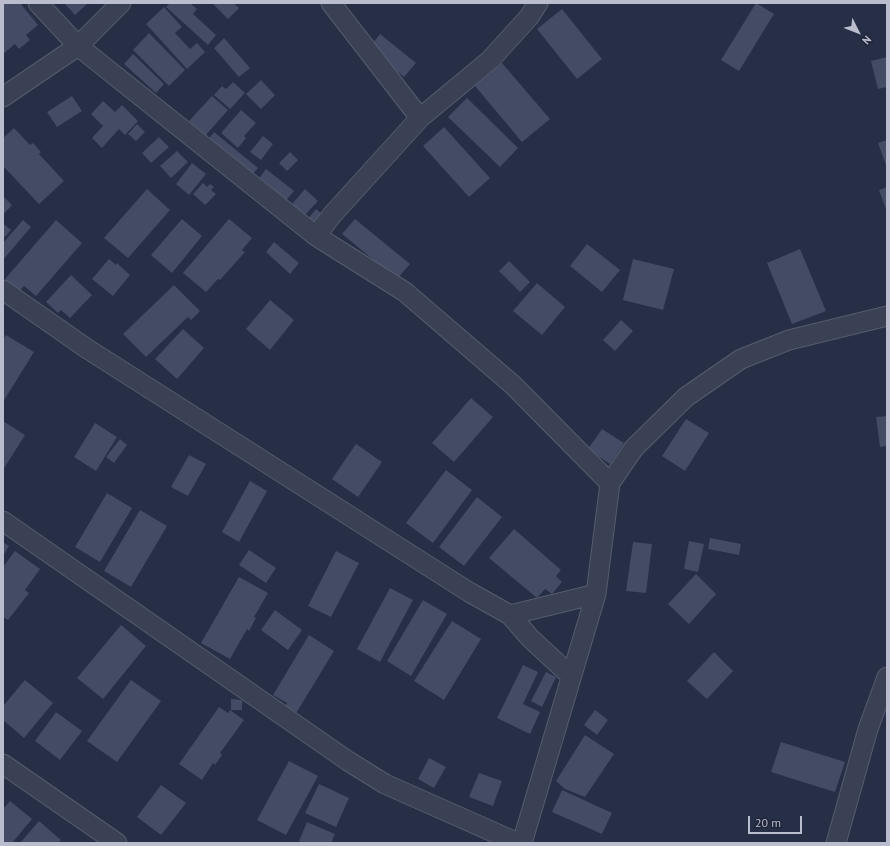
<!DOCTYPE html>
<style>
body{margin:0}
#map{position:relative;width:890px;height:846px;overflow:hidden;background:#262f45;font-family:"PT Sans",sans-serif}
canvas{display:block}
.frame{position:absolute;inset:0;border:4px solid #b9bdcd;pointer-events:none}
.north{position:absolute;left:838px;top:12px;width:40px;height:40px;-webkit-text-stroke:3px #20263a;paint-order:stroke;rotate:132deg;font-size:11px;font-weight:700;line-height:16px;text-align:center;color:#b9bdcd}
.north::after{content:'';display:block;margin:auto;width:14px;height:18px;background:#b9bdcd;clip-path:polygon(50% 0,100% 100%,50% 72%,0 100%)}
.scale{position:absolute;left:748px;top:816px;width:54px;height:18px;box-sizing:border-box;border:2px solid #b9bdcd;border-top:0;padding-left:5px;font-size:12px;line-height:14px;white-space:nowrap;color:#b9bdcd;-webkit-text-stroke:3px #20263a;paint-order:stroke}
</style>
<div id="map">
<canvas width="890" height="846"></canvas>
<div class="frame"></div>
<div class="north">N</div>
<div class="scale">20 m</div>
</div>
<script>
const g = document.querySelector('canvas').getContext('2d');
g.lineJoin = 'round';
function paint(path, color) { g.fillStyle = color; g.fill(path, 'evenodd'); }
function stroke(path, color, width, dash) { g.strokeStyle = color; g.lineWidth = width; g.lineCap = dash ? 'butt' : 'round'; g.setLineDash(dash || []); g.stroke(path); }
paint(new Path2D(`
 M3,3H20L38,25L26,35L30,40L19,49L15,44L3,54Z
 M64,3H88L75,15Z
 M170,3H190L197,9L193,14L216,35L208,45L166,7Z
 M212,3H233L239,8L228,19Z
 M756,3L774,14L739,71L721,60Z
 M164,7L182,27L175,33L190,49L197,43L205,52L187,69L146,24Z
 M562,9L602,59L577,79L537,29Z
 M149,33L185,70L169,86L133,50Z
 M380,34L416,63L404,77L369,48Z
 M224,38L250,68L239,77L214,48Z
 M133,54L164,84L156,93L124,64Z
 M887,57V87L878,89L871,61Z
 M502,63L550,119L522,142L475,86Z
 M261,80L275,95L261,109L246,94Z
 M233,82L245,93L230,109L214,95L222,86L226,89Z
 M72,96L82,111L57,127L47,112Z
 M212,96L228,110L205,136L189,121Z
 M467,98L518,148L500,167L448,117Z
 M103,101L115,112L122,105L138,121L125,135L119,129L102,148L92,138L103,126L91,114Z
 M241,110L256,123L244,136L246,138L238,148L221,133Z
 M137,124L145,132L136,141L128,134Z
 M444,127L490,178L469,197L423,146Z
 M14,128L30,145L33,143L41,152L39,154L64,181L39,204L3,166V138Z
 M214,132L258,168L251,176L208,140Z
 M263,136L273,144L261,160L250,152Z
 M159,137L169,147L151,163L142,153Z
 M887,140V168L878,143Z
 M177,151L188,162L171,178L160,166Z
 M290,152L298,160L287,171L279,163Z
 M192,163L206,174L189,195L176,184Z
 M266,169L294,191L284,203L257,181Z
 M203,183L207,187L210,184L214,187L211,190L216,194L205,205L193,194Z
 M887,187V212L879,190Z
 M147,189L170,210L128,258L104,238Z
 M305,189L318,201L304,216L292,204Z
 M3,196L12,205L3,215Z
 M316,209L322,214L312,226L306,221Z
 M182,219L202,236L172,273L151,255Z
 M229,219L252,238L242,250L245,252L220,280L218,279L206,292L183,273Z
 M355,219L410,264L397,279L342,234Z
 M23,220L31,227L3,260V243Z
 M56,220L82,243L36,296L24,286L19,292L5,279Z
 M4,224L11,230L5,237L3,236Z
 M274,242L299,263L290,274L266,252Z
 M587,244L620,270L602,292L570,266Z
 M800,249L826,311L792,324L767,263Z
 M109,259L116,265L117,263L130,275L113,296L92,279Z
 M633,259L674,269L663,310L623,300Z
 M509,261L530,282L520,292L499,271Z
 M71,275L92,295L70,318L61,310L58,313L46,302Z
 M537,283L565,307L542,335L513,311Z
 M174,285L200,311L191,320L188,317L146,357L123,334Z
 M270,300L294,320L270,350L246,329Z
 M621,320L633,331L615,351L603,340Z
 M183,329L204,348L177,379L155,359Z
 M6,335L34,352L3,402V339Z
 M471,398L493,417L454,462L432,443Z
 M887,416V446L880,447L876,417Z
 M686,419L709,433L685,471L662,456Z
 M3,421L25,435L3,470Z
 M95,423L117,437L96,471L74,457Z
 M602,429L624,443L610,464L588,449Z
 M120,439L127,445L114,463L106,457Z
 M356,444L382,462L358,497L332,479Z
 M189,455L206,464L188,496L171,487Z
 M446,470L472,490L433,543L406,523Z
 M250,481L267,491L239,542L222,532Z
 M107,493L132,508L100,562L75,547Z
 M477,497L502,517L464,566L439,547Z
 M140,510L167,526L131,587L104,571Z
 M514,529L561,570L556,576L562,582L552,594L545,589L537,598L489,558Z
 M710,538L741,544L739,555L708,549Z
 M689,541L704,544L698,572L684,569Z
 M3,542L9,546L3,556Z
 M633,542L652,544L646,593L626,591Z
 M249,550L276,568L266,583L239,565Z
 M15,551L40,569L25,590L29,593L8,620L3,617V567Z
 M336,551L359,563L331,617L308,606Z
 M696,574L716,594L689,624L668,604Z
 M239,577L268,593L254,617L256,618L249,631L247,629L230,659L201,643Z
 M390,588L413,600L380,662L357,649Z
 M423,600L447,614L411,676L387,661Z
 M275,610L302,630L288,650L261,630Z
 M452,621L481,639L444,700L414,681Z
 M121,625L146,646L103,699L77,678Z
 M309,635L334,651L295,715L284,708L287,703L273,695Z
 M714,652L733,671L707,699L687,681Z
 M523,665L538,672L523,704L540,712L530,734L497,718Z
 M546,672L556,677L542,707L531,701Z
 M25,680L53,703L24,738L3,720V706Z
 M131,680L161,701L117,762L87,741Z
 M231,699L242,700V710H231Z
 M219,707L228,713L230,710L244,720L220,753L222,755L215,765L213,763L202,780L179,764Z
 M595,710L608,720L597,735L584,725Z
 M56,712L82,731L60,760L35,741Z
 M585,735L614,754L585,797L565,789L556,781Z
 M781,742L845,762L835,792L771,772Z
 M429,758L446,767L434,788L418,779Z
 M289,761L318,776L286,835L257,820Z
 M479,773L502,781L493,806L469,797Z
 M319,784L349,798L336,827L305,813Z
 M161,785L186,803L161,835L137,817Z
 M562,790L612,813L602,834L552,812Z
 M10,801L32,819L12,843H3V809Z
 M39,821L61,840L58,843H20Z
 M307,822L335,834L331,843H303L299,841Z`), '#434b65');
const street = new Path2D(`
 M38,3L78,46L316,236L405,292L513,385L610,483
 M331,3L420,118
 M3,97L78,46L121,3
 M316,236L332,215L420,118L490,60L529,17L538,3
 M3,290L86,348L469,592L510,615L530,638L571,676
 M3,521L348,761L385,784L518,843
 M510,615L596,594
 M3,764L117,843
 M522,843L596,594L610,483L634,448L686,397L741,359L789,340L887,316
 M836,843L868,729L887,677`);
stroke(street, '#575c6e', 21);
stroke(street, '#3b4154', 19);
</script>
